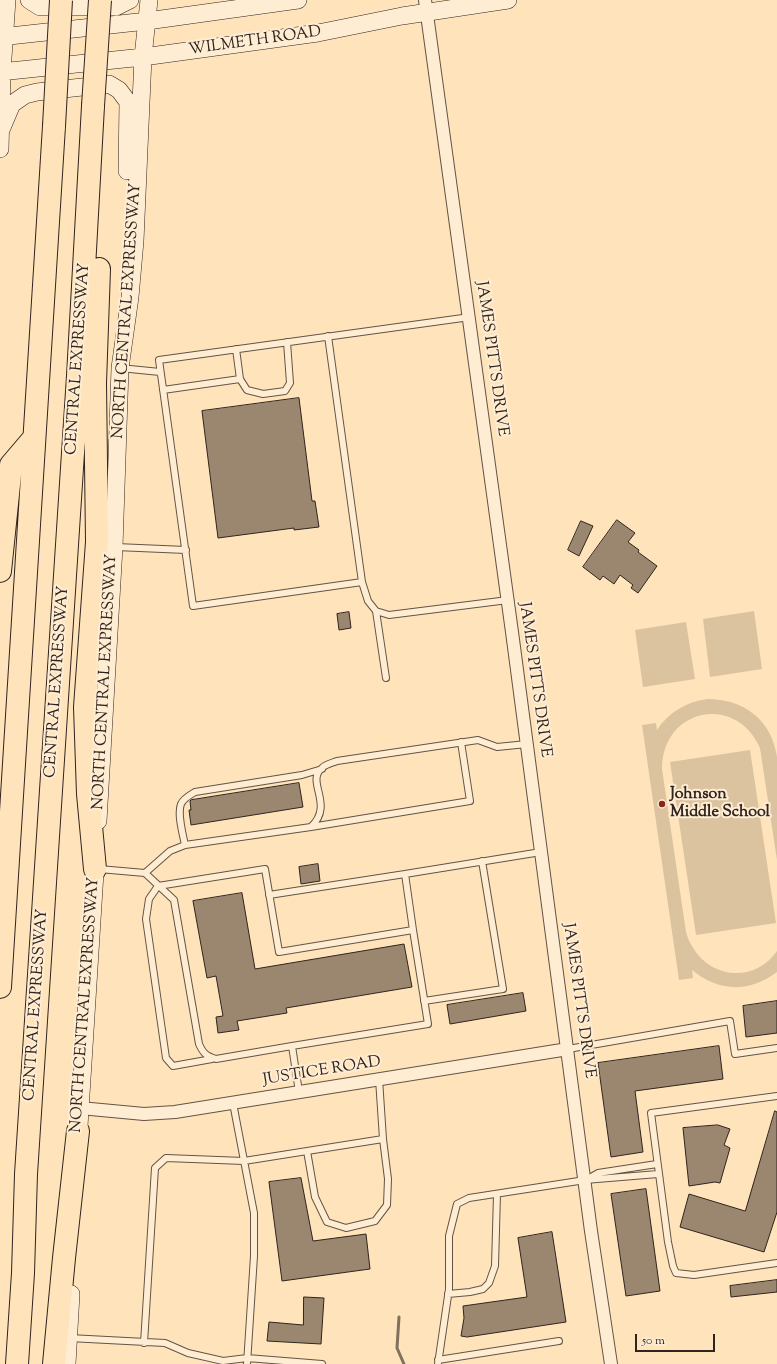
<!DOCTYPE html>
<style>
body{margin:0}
#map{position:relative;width:777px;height:1364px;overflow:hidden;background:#ffe3bb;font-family:"Sorts Mill Goudy",serif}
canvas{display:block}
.scale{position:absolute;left:635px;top:1334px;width:80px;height:18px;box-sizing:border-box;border:2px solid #2f241e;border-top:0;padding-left:5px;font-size:12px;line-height:14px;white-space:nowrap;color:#2f241e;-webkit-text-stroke:3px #ffedd3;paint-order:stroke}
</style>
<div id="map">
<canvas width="777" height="1364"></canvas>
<div class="scale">50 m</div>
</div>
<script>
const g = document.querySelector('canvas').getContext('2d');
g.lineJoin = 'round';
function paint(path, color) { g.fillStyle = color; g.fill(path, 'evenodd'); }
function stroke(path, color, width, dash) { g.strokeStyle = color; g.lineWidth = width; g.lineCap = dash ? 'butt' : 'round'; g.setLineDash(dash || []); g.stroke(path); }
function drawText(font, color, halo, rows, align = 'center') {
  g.font = font + ' "Sorts Mill Goudy",serif'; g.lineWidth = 4; g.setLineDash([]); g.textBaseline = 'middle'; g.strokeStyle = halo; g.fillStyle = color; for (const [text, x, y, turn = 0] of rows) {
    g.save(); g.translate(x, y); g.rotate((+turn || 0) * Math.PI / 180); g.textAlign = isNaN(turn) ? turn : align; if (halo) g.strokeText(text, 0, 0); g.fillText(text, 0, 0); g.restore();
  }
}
paint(new Path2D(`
 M754,611L762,669L710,677L703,619Z
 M686,622L695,679L643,687L635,630Z
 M707,699C744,699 772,720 777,757V860L760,748C736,693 662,708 662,769L686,932C698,975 750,989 777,951V972C749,993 719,992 692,970L693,978L679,980L642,725L656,723L657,730C669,712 686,702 707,699Z
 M750,750L776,923L696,935L670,762Z`), '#dcc3a0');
stroke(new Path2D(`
 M399,1317L397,1348L404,1364`), '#81705c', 3);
const building = new Path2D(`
 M299,398L312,501H315L319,527L294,530V528L218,538L202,411Z
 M617,520L635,533L628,542L639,550L638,552L657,566L638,593L631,588L633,585L620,575L614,584L603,576L600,580L583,567Z
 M581,521L593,526L579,556L568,550Z
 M349,612L351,628L339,630L337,614Z
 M299,783L303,807L191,825L189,810H191L190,801L191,800Z
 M318,864L320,881L301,884L299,867Z
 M242,893L255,969L404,944L412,987L286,1008L287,1013L237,1021L239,1030L218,1033L216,1017L223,1016L216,976L207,978L193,901Z
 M523,993L526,1011L450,1024L447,1005Z
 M777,1001V1033L746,1037L743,1006Z
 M719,1046L723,1079L635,1091L643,1152L611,1157L598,1063Z
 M775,1111L777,1112V1212L764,1252L680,1227L689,1194L745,1211Z
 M718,1125L730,1129L724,1145L730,1148L720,1183L715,1182L689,1186L683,1128Z
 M301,1178L313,1241L366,1234L370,1269L282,1281L269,1182Z
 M646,1189L660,1291L626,1296L611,1194Z
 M552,1232L566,1322L467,1337L461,1336L464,1318L463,1306L527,1297L518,1238Z
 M777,1280V1292L731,1297L730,1286Z
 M304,1297L324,1298L321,1344L267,1341L269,1322L303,1325Z`);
paint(building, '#9b8770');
stroke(building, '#2f241e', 1);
const service = new Path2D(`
 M328,336L362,582L368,601L376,611L389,615L508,600
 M236,349L240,379L247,390L263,394L285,391L290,383L287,342
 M120,368L160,372
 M163,390L240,379
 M116,547L186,550
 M362,582L193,606L159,360L470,317
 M376,611L386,678
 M311,827L470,801L461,742
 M185,845C183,835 177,814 181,804C183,799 190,795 195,792L302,775L322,769
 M99,869L145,873
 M405,874L541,852
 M424,1001L503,989L482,861
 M292,1046L428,1024L413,930
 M568,1049L730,1021L735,1054L777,1048
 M212,1059L173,1066L166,1058L146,919L149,899L158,886L265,869L279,952L413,930L405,874L269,895
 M379,1079L383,1139
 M299,1092L292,1046L216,1059C206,1056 203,1053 199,1044L174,900L145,873L170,851L185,845L311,827C335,804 305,782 322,768C326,764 332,763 337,761L478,740L497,747L527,744
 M777,1096L651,1113L668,1242L673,1266L676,1273L694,1275L777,1263
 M233,1103L254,1213V1256L247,1364
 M586,1180L598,1173L657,1164
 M448,1294L470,1292L483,1289L489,1283L495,1266L497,1194
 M69,1338L165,1343L188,1353L223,1361L247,1358L322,1364
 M144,1343L155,1168L166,1158L244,1161L383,1139L388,1179L387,1205L375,1221L346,1228L327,1222L315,1197L307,1151
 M438,1360L559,1341
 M438,1364L449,1289V1236L457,1204L469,1198L585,1180L658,1174`);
const minor = new Path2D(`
 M425,0L512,632L591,1231L611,1364
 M80,1108L144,1114L175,1112L568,1049`);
const secondary = new Path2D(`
 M29,0L40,7H116L130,0
 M0,37L147,21L298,0
 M0,72L143,57L318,33L402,16L508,0
 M1,130L12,104L25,95L37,92L109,84L119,90L128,102L127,171
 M0,149L2,72L7,0
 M98,821L114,547L120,368L130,297L135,241L143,57L149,0
 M78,1142L96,857
 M67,1364L71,1294`);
const motorway = new Path2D(`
 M0,571L11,465L34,438
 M95,869L88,794L85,707L97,542L95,383L99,269
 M0,987L54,126
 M17,1364L23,1273L26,1174L78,376L93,106
 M54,1364L64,1258L78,1131`);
stroke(service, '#635445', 8);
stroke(minor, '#635445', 14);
stroke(secondary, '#2f241e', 18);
stroke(motorway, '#2f241e', 24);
stroke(service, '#ffedd3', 6);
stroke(minor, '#ffedd3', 12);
stroke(secondary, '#ffedd3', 17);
stroke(motorway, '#ffe3bb', 22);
const motorwayBridge = new Path2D(`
 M93,106L100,0
 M54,126L61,0`);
stroke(motorwayBridge, '#2f241e', 24, []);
stroke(motorwayBridge, '#ffe3bb', 22);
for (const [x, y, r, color] of [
 [662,804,4,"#8f2418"]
]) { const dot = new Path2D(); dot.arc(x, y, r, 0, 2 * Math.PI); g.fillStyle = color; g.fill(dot); stroke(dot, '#ffedd3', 1.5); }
drawText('16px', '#2f241e', '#ffedd3', [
 ["WILMETH ROAD",255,42,-8],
 ["NORTH CENTRAL EXPRESSWAY",128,311,-86],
 ["CENTRAL EXPRESSWAY",79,359,-86],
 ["JAMES PITTS DRIVE",491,359,82],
 ["JAMES PITTS DRIVE",534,680,82],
 ["CENTRAL EXPRESSWAY",58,682,-86],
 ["NORTH CENTRAL EXPRESSWAY",106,682,-87],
 ["JAMES PITTS DRIVE",578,1001,82],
 ["CENTRAL EXPRESSWAY",37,1005,-86],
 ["NORTH CENTRAL EXPRESSWAY",86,1005,-86],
 ["JUSTICE ROAD",322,1072,-9]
]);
drawText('bold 16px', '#2f241e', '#ffedd3', [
 ["Johnson",670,795],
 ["Middle School",670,813]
], 'left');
</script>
